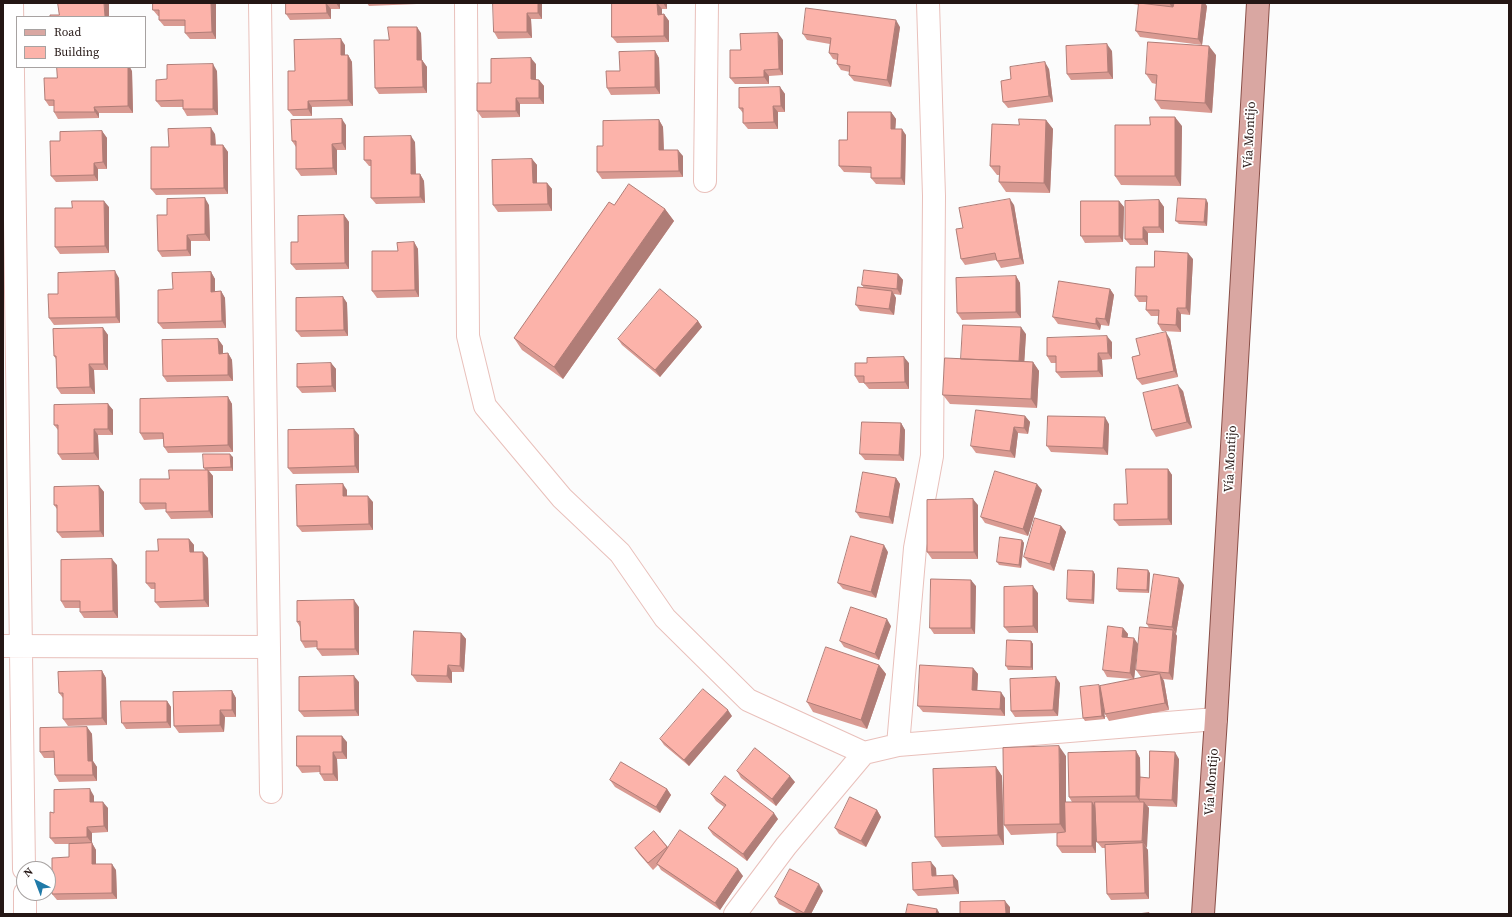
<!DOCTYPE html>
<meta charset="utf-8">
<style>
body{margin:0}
#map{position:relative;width:1512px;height:917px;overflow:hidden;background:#fcfcfc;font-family:"Source Serif 4",serif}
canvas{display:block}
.frame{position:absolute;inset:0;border:4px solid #241614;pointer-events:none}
.legend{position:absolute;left:16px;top:16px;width:130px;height:52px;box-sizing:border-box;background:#fff;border:1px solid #a7a2a1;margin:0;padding:5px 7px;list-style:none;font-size:12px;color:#241614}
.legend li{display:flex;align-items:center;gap:8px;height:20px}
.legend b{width:20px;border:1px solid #a7a2a1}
.north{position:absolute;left:16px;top:861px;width:40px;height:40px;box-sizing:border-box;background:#fff;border:1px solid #a7a2a1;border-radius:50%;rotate:318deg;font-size:11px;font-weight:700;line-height:16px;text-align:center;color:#241614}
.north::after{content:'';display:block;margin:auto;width:14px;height:18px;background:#207aa8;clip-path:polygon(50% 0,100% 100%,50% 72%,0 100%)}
</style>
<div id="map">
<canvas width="1512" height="917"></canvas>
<div class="frame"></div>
<ul class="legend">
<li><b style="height:5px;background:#d9a7a2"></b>Road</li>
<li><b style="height:11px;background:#fcb3aa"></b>Building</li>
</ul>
<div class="north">N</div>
</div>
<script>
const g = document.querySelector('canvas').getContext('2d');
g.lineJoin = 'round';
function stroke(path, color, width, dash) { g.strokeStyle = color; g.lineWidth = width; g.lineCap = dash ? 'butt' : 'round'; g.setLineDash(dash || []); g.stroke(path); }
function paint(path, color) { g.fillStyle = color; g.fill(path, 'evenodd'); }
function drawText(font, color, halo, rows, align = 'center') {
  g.font = font + ' "Source Serif 4",serif'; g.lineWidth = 3.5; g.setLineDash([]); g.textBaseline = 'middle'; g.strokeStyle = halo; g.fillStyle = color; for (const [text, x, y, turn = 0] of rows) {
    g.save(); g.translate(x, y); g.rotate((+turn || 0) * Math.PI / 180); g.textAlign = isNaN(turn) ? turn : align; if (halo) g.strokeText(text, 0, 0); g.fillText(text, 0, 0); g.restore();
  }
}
const minor = new Path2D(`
 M12,3L24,869
 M260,3L271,792
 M466,3L468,336L485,406L562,498L620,553L665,618L748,700L864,753L898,745L1216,719
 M705,181L707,3
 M3,646L269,647
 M898,745L915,548L932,456L934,196L928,3
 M25,893V914
 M735,914L786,846L864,753`);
const major = new Path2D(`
 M1203,914L1216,719L1258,3`);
stroke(minor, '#e9c0bb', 24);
stroke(major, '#894f48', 24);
stroke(minor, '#fff', 22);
stroke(major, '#d9a7a2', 22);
paint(new Path2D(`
 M153,3H216V39H190L185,33V26H164L159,20V16H158L153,10Z
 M286,3H340V9H331V19L290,20L286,14Z
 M367,3H417V4L369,6Z
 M542,3V19H531L532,38L498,39L494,32Z
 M612,3H667V9H662V14H664L669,21V42L617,43L612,37Z
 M1127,3H1174L1207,6L1202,45L1140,37L1136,31L1139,5Z
 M900,27L891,87L854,81L849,75L850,72L841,70L837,64V60L833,59L829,53L830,44L807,40L803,34Z
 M421,33L422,60L427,67V93L379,94L375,88L389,40Z
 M783,40V75L769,76V84H735L730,78L741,50Z
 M345,45V55H348L352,62L353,106L312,107V116H293L288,110L295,71Z
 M655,51L659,58L660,94L611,95L607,88L620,71Z
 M1112,51L1113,79L1071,80L1067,74Z
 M1216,55L1212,113L1161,109L1155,100L1156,84L1152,83L1146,74Z
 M536,64V80H539L544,86V104H520V117L482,118L477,111L491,83Z
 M1049,69L1053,102L1008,108L1003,102L1011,79Z
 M132,71L133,113H99V118L58,119L54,112V106H49L45,100L57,78Z
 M217,71L218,115L187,116L183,109V107H161L156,101L167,79Z
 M780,87L785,94V112H778V129H748L743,123V113L739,108Z
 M891,112L896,119L895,129L906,135L905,185L876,184L871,178V173L844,172L839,166L847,140Z
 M659,120L663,127L664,150L683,156V177L602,179L597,172L603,146Z
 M1046,120L1053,129L1050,193L1006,192L999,182L1000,175H997L990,166L1019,125Z
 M346,125V150H337V175L301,176L296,169V147L292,141Z
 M1182,126L1181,186L1121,185L1115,176Z
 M102,131L107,138V169H98V181L56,182L51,176L60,141Z
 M215,134L216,145H223L228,152V194L156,195L151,189L169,147Z
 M415,142L416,174H420L424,181L425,203L376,204L371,198V166H369L364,160Z
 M532,159L537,165V183H547L552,189V211L498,212L493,205Z
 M1159,200L1164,207V233H1148V245H1130L1125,239Z
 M1119,201L1124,207L1123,242L1085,243L1081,236Z
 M1208,203L1207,226L1179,224L1176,221Z
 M209,205L210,241H191V256L162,257L158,251L167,215Z
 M614,205L665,209L674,221L563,379L522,350L514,338Z
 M1014,205L1024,264L1001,268L997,261L996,260L965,265L961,259L963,228Z
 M109,207V253L60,254L55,247L72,208Z
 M344,215L349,222V269L296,270L291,264Z
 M414,242L418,249L419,297L377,298L372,291L398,251Z
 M1193,259L1190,315L1181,314V332L1162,331L1158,324V316H1151L1146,310L1147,302H1139L1135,296L1154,267Z
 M211,272L215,279V291H221L225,298L226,328L163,329L158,323L173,289Z
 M898,274L903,280L901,295L894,294L896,298L894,315L860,311L856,305L864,288L862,285Z
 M1016,276L1020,283L1021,318L962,320L957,313Z
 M119,278L120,323L54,325L49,318L58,294Z
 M1110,289L1114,295L1109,326L1101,325L1100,330L1058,324L1053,317Z
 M343,297L347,303L348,336L301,337L296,331Z
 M698,321L702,327L660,377L622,345L618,339Z
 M103,328L108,335V370H94L95,394H61L57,388L56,359L54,356Z
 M1026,334L1024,361L1033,362L1039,371L1037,408L950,404L943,395L961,359Z
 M218,339L223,346V353H228L232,360L233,381L167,382L163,376Z
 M1170,339L1178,377L1142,385L1137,379L1140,355Z
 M1112,342V359L1102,360L1103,377L1061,378L1056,372V363H1051L1047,356Z
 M331,363L336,369V392L302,393L297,387Z
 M867,363H909V389H869L864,383H859L855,376Z
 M1183,391L1192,428L1156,437L1152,430Z
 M228,397L232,404L233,452L168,453L164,447L163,439L144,440L140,433Z
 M108,404L113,410V435H98L99,460H62L58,454V430L54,425Z
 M1025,416L1030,422L1028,434L1018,433L1015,458L976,453L971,446Z
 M901,423L905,430L904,461L865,460L860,454Z
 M1109,424L1108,455L1051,452L1047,446Z
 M359,435V473L293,474L288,468Z
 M233,457V471H209L213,476V518L171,519L166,512V509L145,510L140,503L169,479L205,470L204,468Z
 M1168,469L1172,475V525L1119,526L1114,520L1127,504Z
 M896,478L900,484L893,524L860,518L856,512Z
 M99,486L104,492V537L62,538L57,532V509L54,505Z
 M347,490V496L373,502V530L302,532L297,526Z
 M1042,490L1028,536L985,523L981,517Z
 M978,505V559H932L927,552Z
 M1061,526L1066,532L1054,571L1029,563L1024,557Z
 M189,539L194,545V552L208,558L209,607L160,608L155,602V589H151L146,583Z
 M1022,540L1024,543L1021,568L999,565L997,562Z
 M888,552L876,598L843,589L838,583Z
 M117,565L118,618H84L80,612V608H65L61,601Z
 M1150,573L1149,593L1119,592L1117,589Z
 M1095,574L1094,604L1069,602L1067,599Z
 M1184,585L1176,634L1177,636L1173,680L1163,679L1164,681L1169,710L1109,721L1105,714L1103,706L1105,719L1085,721L1083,718L1100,686L1133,679L1107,677L1103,670L1123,628L1128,634L1127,637L1138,644L1134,679L1145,677H1141L1136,670L1149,628L1147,624Z
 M976,586L975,634H934L930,628Z
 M1038,593V633H1009L1004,627Z
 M359,607V655L322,656L317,649V647L305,648L301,641L300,627L297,622Z
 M891,626L879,660L844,647L840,641Z
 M461,633L466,639L464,672H452V683L417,682L412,675Z
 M1031,641L1033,644V670H1008L1006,666Z
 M879,665L886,674L867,729L813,712L807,702Z
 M973,668L978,674L977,691L1005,698V716L923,712L918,706Z
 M102,671L106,678L107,725L68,726L63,719V698L59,693Z
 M359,682V716L304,717L299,711Z
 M1060,683L1058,716L1015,717L1011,711Z
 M232,691L236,698V717H225L224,732L179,733L174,726Z
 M167,701L171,707V728L126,729L122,723Z
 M732,716L689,766L664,745L660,739Z
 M87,727L92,734L93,761L97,767V781L59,782L55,775L54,758H44L40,752Z
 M347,742V759H337L338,781H324L320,774V772L302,773L297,766Z
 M1136,751L1140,758V777L1149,778L1179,759L1177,807L1147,806L1149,808L1146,848L1148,850L1149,899L1111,900L1107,894L1105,848H1102L1097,842L1096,829V853H1062L1057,846V833L1011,835L1004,825L1066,756V802H1072L1069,797Z
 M996,767L1002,776L1004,845L942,847L935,837Z
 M737,771L795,782L776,806L741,778Z
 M610,780L667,789L671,795L660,813L615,787Z
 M711,794L778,819L747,861L713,835L708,828L724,807L716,801Z
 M94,796V802L108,808V832L92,833V843L96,850V864L116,870L117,899L57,900L52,894L69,857V844H55L50,838L54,813Z
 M877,810L881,817L866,847L839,834L835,828Z
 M654,831L668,847L743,876L720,910L661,870L658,865L653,870L639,854L635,848Z
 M936,868V876L953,875L958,881L959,894L918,896L913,890Z
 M823,891L811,914H798L779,904L775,897Z`), '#d99a92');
paint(new Path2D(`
 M104,3H109V17H105Z
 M211,3H216V39L212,32Z
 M326,3L331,9V19L327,13Z
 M336,3H340V9Z
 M538,3H542V19L538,13Z
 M657,3L662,9V21L658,15Z
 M663,3H667V9Z
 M1169,3H1174L1173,9Z
 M1202,3H1205L1207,6L1202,45L1198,39Z
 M527,13L531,19L532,38L527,32Z
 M664,14L669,21V42L664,36Z
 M896,20L900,27L891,87L887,80Z
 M417,27L421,33L422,67L417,60Z
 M778,33L783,40V75L779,69Z
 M341,39L345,45V62L341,55Z
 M1107,44L1112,51L1113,79L1108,72Z
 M1209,46L1216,55L1212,113L1205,103Z
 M655,51L659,58L660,94L655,87Z
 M348,55L352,62L353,106L348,100Z
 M531,58L536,64V86L531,79Z
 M422,60L427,67V93L423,87Z
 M1045,62L1049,69L1053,102L1049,96Z
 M213,64L217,71L218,115L213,109Z
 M128,67H130L132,71L133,113L128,106Z
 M764,70L769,76V84L764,77Z
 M539,80L544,86V104L539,98Z
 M780,87L785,94V112L781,106Z
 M516,98L520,104V117L516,111Z
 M308,101L312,107V116L308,109Z
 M773,106L778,112V129L774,122Z
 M94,107L99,113V118L95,112Z
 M891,112L896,119L895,135L891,129Z
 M1175,117L1182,126L1181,186L1175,176Z
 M342,119L346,125V150L342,143Z
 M659,120L663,127L664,157L659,150Z
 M1046,120L1053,129L1050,193L1044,183Z
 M211,128L215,134L216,152L211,145Z
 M902,129L906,135L905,185L901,178Z
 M102,131L107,138V169L103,162Z
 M411,136L415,142L416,181L411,174Z
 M332,144L337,150V175L333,168Z
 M223,145L228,152V194L224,188Z
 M678,150L683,156V177L679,171Z
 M532,159L537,165V189L533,183Z
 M94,163L98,169V181L94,175Z
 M420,174L424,181L425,203L420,197Z
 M547,183L552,189V211L548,204Z
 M205,198L209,205L210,241L205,234Z
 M1010,199L1014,205L1024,264L1020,258Z
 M1206,199L1208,203L1207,226L1204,222Z
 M1159,200L1164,207V233L1159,227Z
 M104,201L109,207V253L105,246Z
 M1119,201L1124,207L1123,242L1119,236Z
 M665,209L674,221L563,379L554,367Z
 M344,215L349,222V269L345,263Z
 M1143,227L1148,233V245L1143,239Z
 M187,235L191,241V256L187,250Z
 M414,242L418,249L419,297L415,290Z
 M1188,253L1193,259L1190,315L1186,308Z
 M115,271L119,278L120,323L116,317Z
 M211,272L215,279V298L211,292Z
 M898,274L903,280L901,295L897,289Z
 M1016,276L1020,283L1021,318L1016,312Z
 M1110,289L1114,295L1109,326L1105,319Z
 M221,291L225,298L226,328L222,321Z
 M892,291L896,298L894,315L889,309Z
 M343,297L347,303L348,336L344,330Z
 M1177,308L1181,314V332L1176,325Z
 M1096,318L1101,325L1100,330L1096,324Z
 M698,321L702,327L660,377L655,370Z
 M1021,327L1026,334L1024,368L1019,362Z
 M103,328L108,335V370L104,364Z
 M1166,332L1170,339L1178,377L1174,371Z
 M1107,336L1112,342V359L1108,353Z
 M218,339L223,346V360L219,354Z
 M228,353L232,360L233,381L228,375Z
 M1098,353L1102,360L1103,377L1098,371Z
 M904,357L909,363V389L905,382Z
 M1033,362L1039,371L1037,408L1031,399Z
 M331,363L336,369V392L332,386Z
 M89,364L94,370L95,394L90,387Z
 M1178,385L1183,391L1192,428L1187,422Z
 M228,397L232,404L233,452L228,445Z
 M108,404L113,410V435L108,429Z
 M1025,416L1030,422L1028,434L1024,428Z
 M1105,417L1109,424L1108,455L1103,448Z
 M901,423L905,430L904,461L899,455Z
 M1014,427L1018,433L1015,458L1010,451Z
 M94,429L98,435L99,460L94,453Z
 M354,429L359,435V473L355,466Z
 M230,454L233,457V471L231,467Z
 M1168,469L1172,475V525L1168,519Z
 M208,470L213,476V518L209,511Z
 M896,478L900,484L893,524L889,517Z
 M343,484L347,490V502L343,496Z
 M1037,484L1042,490L1028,536L1023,529Z
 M99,486L104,492V537L100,531Z
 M368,496L373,502V530L369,524Z
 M973,499L978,505V559L974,552Z
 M1061,526L1066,532L1054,571L1050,564Z
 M189,539L194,545V559L190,552Z
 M1022,540L1024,543L1021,568L1019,565Z
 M884,545L888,552L876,598L871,592Z
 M203,552L208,558L209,607L204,600Z
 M112,559L117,565L118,618L113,611Z
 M1148,570L1150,573L1149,593L1147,590Z
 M1093,571L1095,574L1094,604L1092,600Z
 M1179,578L1184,585L1176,634L1172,627Z
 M971,580L976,586L975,634L971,628Z
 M1033,586L1038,593V633L1033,626Z
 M354,600L359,607V655L355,649Z
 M887,619L891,626L879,660L875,654Z
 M1123,628L1128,634L1127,643L1122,637Z
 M1173,630L1177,636L1173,680L1169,673Z
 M461,633L466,639L464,672L460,666Z
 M1134,638L1138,644L1134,680L1130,673Z
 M1031,641L1033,644V670L1031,667Z
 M448,665L452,672V683L447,676Z
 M879,665L886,674L867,729L861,720Z
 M973,668L978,674L977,697L972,690Z
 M102,671L106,678L107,725L102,718Z
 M1160,674L1164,681L1169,710L1165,703Z
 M354,676L359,682V716L355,710Z
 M1056,677L1060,683L1058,716L1053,710Z
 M1099,685L1102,688L1105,719L1102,716Z
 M232,691L236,698V717L232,710Z
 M1001,692L1005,698V716L1000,709Z
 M167,701L171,707V728L167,722Z
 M220,710L225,717L224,732L220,725Z
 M728,710L732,716L689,766L684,760Z
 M87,727L92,734L93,761L97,767V781L93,775L88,761Z
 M342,736L347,742V759L342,752Z
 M1059,746L1066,756V833L1060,824Z
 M3,748V749L4,782L3,781Z
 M1136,751L1140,758L1141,799H1139L1141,803L1136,796Z
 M333,752L337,759L338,781L333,774Z
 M1175,752L1179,759L1177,807L1172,800Z
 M996,767L1002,776L1004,845L998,835Z
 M790,776L795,782L776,806L772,799Z
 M90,789L94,796V809L90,802Z
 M667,789L671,795L660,813L656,807Z
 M103,802L108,808V832L104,826Z
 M1092,802L1096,808V853L1092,846Z
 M1144,802L1149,808L1147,848L1142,841Z
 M877,810L881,817L866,847L861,841Z
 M774,813L778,819L747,861L743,854Z
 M87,827L92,833V843L87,837Z
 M92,843L96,850V870L92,864Z
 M1143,843L1148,850L1149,899L1145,893Z
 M931,862L936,868L937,882L932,876Z
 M112,864L116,870L117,899L112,893Z
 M738,869L743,876L720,910L715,903Z
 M953,875L958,881L959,894L954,887Z
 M819,884L823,891L811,914H805L804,913Z
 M1005,901L1010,907V914H1006Z
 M937,909L940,914H936Z`), '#b07d77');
const building = new Path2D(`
 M58,3H104L105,17H50V15H59Z
 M153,3H211L212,32L185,33V20H159V10H153Z
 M286,3H326L327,13L286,14Z
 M493,3H538V13H527V32H494Z
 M612,3H657L658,15L664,14V36L612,37Z
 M1139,3L1173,7L1174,3H1202L1198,39L1136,31Z
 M806,8L896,20L887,80L849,75L850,66L837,64L838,54L829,53L831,38L803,34Z
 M388,27H417V60H422L423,87L375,88L374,40H389Z
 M778,33L779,69L764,70V77L730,78V50H741L740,34Z
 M341,39V55H348V100L308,101V109L288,110V71H295L294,40Z
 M1148,42L1209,46L1205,103L1155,100L1157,75L1146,74Z
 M1107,44L1108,72L1067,74L1066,46Z
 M655,51V87L607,88L606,71H620L619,52Z
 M531,58V79L539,80V98H516V111H477V83H491V59Z
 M1045,62L1049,96L1003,102L1001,81L1011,79L1010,67Z
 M213,64V109H183V100L156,101V80L167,79V65Z
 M57,67H128V106L94,107L95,112H54V100H45L44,78H57Z
 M780,87L781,106H773L774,122L743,123V108H739V88Z
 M848,112H891V129H902L901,178H871V167L839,166V140H847Z
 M1150,117H1175V176H1115V125H1150Z
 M342,119V143L332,144L333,168L296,169V141H292L291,120Z
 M1019,119L1046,120L1044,183L999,182L1000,166H990L992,124L1019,125Z
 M659,120V150H678L679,171L597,172V146H603V121Z
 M211,128V145H223L224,188L151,189V147H169L168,129Z
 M102,131L103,162L94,163V175L51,176L50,141H60V132Z
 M411,136V174H420V197L371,198V160H364V137Z
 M532,159L533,183H547L548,204L493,205L492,160Z
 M629,184L665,209L554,367L514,338L609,202L614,205Z
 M205,198V234L187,235V250L158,251L157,215H167V199Z
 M1178,198L1206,199L1204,222L1176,221Z
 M1010,199L1020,258L997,261L995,253L961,259L956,229L963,228L959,208Z
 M1159,200V227H1143V239H1125V201Z
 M72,201H104L105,246L55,247V208H72Z
 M1081,201H1119V236H1081Z
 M344,215L345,263L291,264V242H298V216Z
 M414,242L415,290L372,291V251H398L397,243Z
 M1155,251L1188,253L1186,308H1177L1176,325L1158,324L1159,310H1146L1147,296H1135L1136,267H1154Z
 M864,270L898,274L897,289L862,285Z
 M115,271L116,317L49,318L48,294H58V273Z
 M211,272V292L221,291L222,321L158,323V290L173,289L172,273Z
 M1016,276V312L957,313L956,278Z
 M1059,281L1110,289L1105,319L1096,318V324L1053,317Z
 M858,287L892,291L889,309L856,305Z
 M660,289L698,321L655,370L618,339Z
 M343,297L344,330L296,331V298Z
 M963,325L1021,327L1019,361L961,359Z
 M103,328L104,364H89L90,387L57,388L56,356H54L53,329Z
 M1166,332L1174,371L1137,379L1132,357L1140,355L1136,339Z
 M1107,336L1108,353H1098V371L1056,372V356H1047V338Z
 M218,339L219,354L228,353V375L163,376L162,340Z
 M904,357L905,382L864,383V376H855V363H867V358Z
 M945,358L1033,362L1031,399L943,395Z
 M331,363L332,386L297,387V364Z
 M1178,385L1187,422L1152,430L1143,393Z
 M228,397V445L164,447L163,433H140V399Z
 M108,404V429H94V453L58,454V425H54V405Z
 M976,410L1025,416L1024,428L1014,427L1010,451L971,446Z
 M1048,416L1105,417L1103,448L1047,446Z
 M862,422L901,423L899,455L860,454Z
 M354,429L355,466L288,468V430Z
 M203,454H230L231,467L204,468Z
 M1126,469H1168V519L1114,520V504H1127Z
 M169,470H208L209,511L166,512V503H140V479H169Z
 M995,471L1037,484L1023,529L981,517Z
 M863,472L896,478L889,517L856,512Z
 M343,484V496H368L369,524L297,526L296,485Z
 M99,486L100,531L57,532V505H54V487Z
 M973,499L974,552H927V500Z
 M1035,518L1061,526L1050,564L1024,557Z
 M851,536L884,545L871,592L838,583Z
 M1000,537L1022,540L1019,565L997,562Z
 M158,539H189L190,552H203L204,600L155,602V583H146V551H158Z
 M112,559L113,611L80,612V601H61V560Z
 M1118,568L1148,570L1147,590L1117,589Z
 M1068,570L1093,571L1092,600L1067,599Z
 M1154,574L1179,578L1172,627L1147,624Z
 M931,579L971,580V628H930Z
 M1033,586V626L1004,627V587Z
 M354,600L355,649H317V641H301L300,621L297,622V601Z
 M851,607L887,619L875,654L840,641Z
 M1108,626L1123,628L1122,637L1134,638L1130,673L1103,670Z
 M1140,627L1173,630L1169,673L1136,670Z
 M414,631L461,633L460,666L448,665L447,676L412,675Z
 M1007,640L1031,641V667L1006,666Z
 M826,647L879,665L861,720L807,702Z
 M920,665L973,668L972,690L1001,692L1000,709L918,706Z
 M102,671V718L63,719V693H59L58,672Z
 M1160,674L1165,703L1105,714L1100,686Z
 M354,676L355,710L299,711V677Z
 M1056,677L1053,710L1011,711L1010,679Z
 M1099,685L1102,716L1083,718L1080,687Z
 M703,689L728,710L684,760L660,739Z
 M232,691V710H220V725L174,726L173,692Z
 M121,701H167V722L122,723Z
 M87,727L88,761H92L93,775H55L54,751L40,752V728Z
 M297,736H342V752H333V774H320V766H297Z
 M1059,746L1060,824L1004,825L1003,748Z
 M755,748L790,776L772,799L737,771Z
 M1136,751V796L1069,797L1068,753Z
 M1150,751L1175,752L1172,800L1139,799L1140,777L1149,778Z
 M621,762L667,789L656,807L610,780Z
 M996,767L998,835L935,837L933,769Z
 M725,776L774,813L743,854L708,828L726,805L711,794Z
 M90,789V802H103L104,826L87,827V837L50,838V812L54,813V790Z
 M850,797L877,810L861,841L835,828Z
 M1065,802H1092V846H1057V833L1065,832Z
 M1095,802H1144L1142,841L1097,842Z
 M680,830L738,869L715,903L657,864Z
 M654,831L667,847L648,863L635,848Z
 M92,843V864H112V893L52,894V858L69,857V844Z
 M1143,843L1145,893L1107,894L1105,845Z
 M931,862L932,876L953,875L954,887L913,890L912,863Z
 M790,869L819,884L804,913L775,897Z
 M1005,901L1006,914H960V902Z
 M908,904L937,909L936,914H906Z
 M1149,913V914H1138Z`);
paint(building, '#fcb3aa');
stroke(building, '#b07d77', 1);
drawText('13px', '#241614', '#fff', [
 ["Vía Montijo",1250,135,-87],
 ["Vía Montijo",1231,459,-87],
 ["Vía Montijo",1212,782,-86]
]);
</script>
